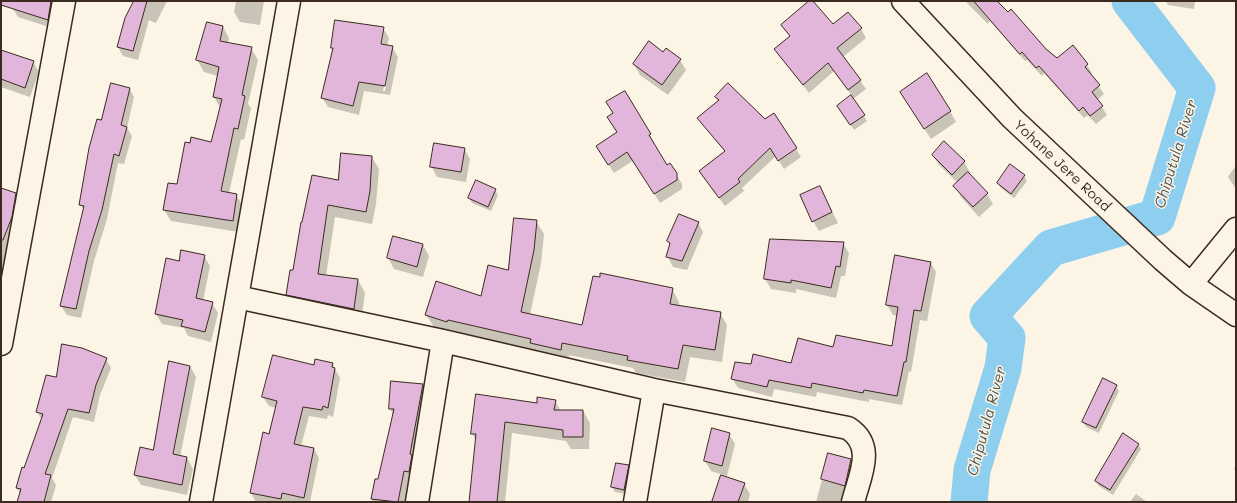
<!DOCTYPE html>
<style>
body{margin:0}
#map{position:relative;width:1237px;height:503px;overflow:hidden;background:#fcf5e5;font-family:Mali,sans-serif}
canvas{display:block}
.frame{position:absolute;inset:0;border:2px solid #3b2a1e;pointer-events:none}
</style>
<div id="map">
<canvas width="1237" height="503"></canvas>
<div class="frame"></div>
</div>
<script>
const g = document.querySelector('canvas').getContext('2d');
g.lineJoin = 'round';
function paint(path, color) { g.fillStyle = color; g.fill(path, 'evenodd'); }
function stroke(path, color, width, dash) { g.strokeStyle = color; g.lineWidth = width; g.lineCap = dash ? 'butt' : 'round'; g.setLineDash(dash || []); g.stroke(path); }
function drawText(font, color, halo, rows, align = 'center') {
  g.font = font + ' Mali,sans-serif'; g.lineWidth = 3; g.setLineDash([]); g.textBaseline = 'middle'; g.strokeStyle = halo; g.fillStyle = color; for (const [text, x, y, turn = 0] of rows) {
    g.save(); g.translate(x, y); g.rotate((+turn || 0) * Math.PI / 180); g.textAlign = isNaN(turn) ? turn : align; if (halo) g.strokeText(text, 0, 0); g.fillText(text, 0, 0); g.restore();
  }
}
paint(new Path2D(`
 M15,1H59L52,28L18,17L13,9Z
 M135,1H167L156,23L149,20L138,60L123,56L118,47Z
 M236,1H264L260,25L240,22L234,12Z
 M811,1L833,25L861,29L866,38L843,57L866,89L853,99L867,121L854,130L838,106L852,96L834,71L809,93L775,49L790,37L782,25Z
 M965,1H996L1057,60L1072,47L1087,65L1092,73L1091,75L1104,94L1097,100L1107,115L1096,124L1088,115L1084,118L1044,73L1042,76L1027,60L1025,61L990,21L988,24Z
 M1166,1H1195L1194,9L1168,5Z
 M207,23L223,27L229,38L228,43L251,48L258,60L248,104L251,108L244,140L241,139L229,193L236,195L243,206L239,232L171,221L164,210L178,185L191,144L212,143L221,109L214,97L218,76L204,72L197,60Z
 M383,28L389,38L387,46L392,47L398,57L390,95L364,91L359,115L328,107L322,97L333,50L332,48ZM381,35H383L381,49ZM390,54H392L385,91H383Z
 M1,51L33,62L39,72L30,97L1,87Z
 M663,53L680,60L686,70L668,95L640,75L634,64Z
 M129,88L134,97L127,128L132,136L124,164L118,163L107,219L94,261L81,318L67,315L61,306L84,211L80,204L102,121Z
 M624,93L655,144L653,145L666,167L670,164L682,184V189L660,203L634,160L614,173L603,156L617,133L608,117L614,114Z
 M716,97L765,120L774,115L801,157L784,169L776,156L742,188L744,191L725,206L700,172L725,152L699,118L719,102Z
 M907,102L950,111L956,122L931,139Z
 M944,143L964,162L970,172L969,174L987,194L993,204L979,217L961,197L955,186L958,183L939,165L933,155Z
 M464,149L470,159L466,182L437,177L431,166Z
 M372,157L379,169L376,204L372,224L335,217L326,276L358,280L365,293L361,321L294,307L287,295L294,272L339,181Z
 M1236,165V189L1228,177Z
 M1011,166L1024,176L1027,181L1014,198L1001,188L998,183Z
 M820,187L838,223L819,231L813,221Z
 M1,189L15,194L21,203L1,286Z
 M495,190L498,195L491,211L472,203L469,198Z
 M536,221L544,234L541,263L530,315L583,326L672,289L679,302V306L720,313L727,325L722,362L690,357L685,382L636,373L633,368L569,355L568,362L539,356L536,351L455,333L454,334L434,327L426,315L482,297L509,271Z
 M698,223L703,232L687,270L673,267L668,257L671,245L668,241Z
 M394,237L423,245L429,256L423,277L394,269L388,258Z
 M843,243L849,253L845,276H841L836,298L796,289V293L771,289L765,279Z
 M204,256L210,266L203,301L212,303L218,313L211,342L188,336L184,328L162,324L156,314L180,262Z
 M930,262L936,272L927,321L920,320L911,372L909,371L902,405L869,399V402L817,392L816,397L774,389L772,397L738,388L732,378L752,365L791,364L834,348H893L898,316L893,315L887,305Z
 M106,359L111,368L100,395L94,422L73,417L52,478L56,485L51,502H18L20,494L17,488L42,420L37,412L56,378Z
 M332,364L340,378L333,417L328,415L327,419L309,416L301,446L314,449L319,458L310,502H256L251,493L276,408L269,406L263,397L315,366Z
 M190,366L196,377L180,457L187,458L193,469L187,495L141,485L135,475L153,451Z
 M423,385L429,395L406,502H373L372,499L379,481L394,416L390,409Z
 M1116,386L1119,391L1099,433L1086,427L1083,422Z
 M555,401L561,411H583L590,423L589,449H571L566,441L512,433L505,502H470L476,441L472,433L537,404Z
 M729,434L735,444L727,476L711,471L705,461Z
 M1123,434L1138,444L1141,449L1113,495L1099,486L1096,481Z
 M829,454L850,460L856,470L848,502H816Z
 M1236,465V473L1234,469Z
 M628,466L631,471L627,494L615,492L612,487Z
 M744,484L750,494L748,502H713Z
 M1136,494L1147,502H1130Z`), '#0003');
stroke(new Path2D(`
 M969,502L972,470L1003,368L1007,338L988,316L1051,248L1157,217L1197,88L1130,1`), '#8eceef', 37);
const building = new Path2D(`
 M1,1H51L48,20L1,5Z
 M134,1H147L133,51L117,47L125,18Z
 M809,1H813L833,24L848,12L862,28L837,48L861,80L848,90L828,63L803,85L774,49L790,36L781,25Z
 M974,1H997L1008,12L1011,9L1046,49L1057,58L1073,45L1088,64L1085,67L1100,85L1092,92L1103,106L1090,116L1083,107L1079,111L1039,66L1036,68L1022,52L1020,54Z
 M335,20L384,27L381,44L393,46L385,86L359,82L353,106L321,98L333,48H331Z
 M207,22L223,26L220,41L252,47L242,95L245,96L238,129L234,128L221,191L237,194L233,221L163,210L168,183L177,184L185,142L190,143L191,137L211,142L216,123L222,99L213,97L219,67L196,60Z
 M649,41L663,52L666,48L681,59L662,85L633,64Z
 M1,50L34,61L25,88L1,79Z
 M927,73L951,111L924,129L900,92Z
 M111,83L130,88L121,125L127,127L119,156L114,154L102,210L89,251L76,309L60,306L84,206L79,205L89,148L97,119L101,120Z
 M728,83L765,119L774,113L797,148L778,161L770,148L738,179L740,182L719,198L699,171L725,151L697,118L719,100L715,97Z
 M625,91L651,134L649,135L667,165L670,163L677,173V180L654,194L627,152L608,165L596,146L617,132L607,117L613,113L606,102Z
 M851,95L865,115L850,125L837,106Z
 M944,141L965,161L952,175L932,155Z
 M434,143L465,148L461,172L430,167Z
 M341,153L372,156L370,191L366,212L328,205L318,274L358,279L354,309L286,295L290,270H293L301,222H302L312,175L338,180Z
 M1010,164L1025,175L1011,194L997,183Z
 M968,172L988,193L973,207L953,186Z
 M476,180L496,189L488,207L468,198Z
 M820,186L832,212L812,222L800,195Z
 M1,188L16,193L12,217L3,240H1Z
 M679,214L699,222L682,261L666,257L670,243L667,241Z
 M514,218L537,220L534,250L521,312L582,325L593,276L600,277V273L673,288L670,304L721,312L715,350L683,345L678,369L627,360L628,356L562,343L561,350L530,343L531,339L448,320L447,322L425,315L436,281L481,296L488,265L508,270Z
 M393,236L423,244L417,267L387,258Z
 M770,239L844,242L840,267L836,266L831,288L791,280V283L764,279Z
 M181,250L205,255L196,298L213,302L205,332L181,326L183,320L155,314L166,258L179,261Z
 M895,255L931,262L921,311L914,310L906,362H904L897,396L864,390L863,393L812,383L811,388L769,380L767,387L731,379L735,362L751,364L753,354L791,363L798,338L833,347L836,335L892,346L898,307L886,305Z
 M62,344L82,348L107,358L96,385L89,413L68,409L45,474L51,475L44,502H17L21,489L16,488L22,467L24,468L43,414L36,412L46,375L56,377Z
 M273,355L314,365L315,359L333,363L332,367L335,368L328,408L323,406L322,410L303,407L294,444L314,448L304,498L282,493L281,499L250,493L263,432L269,434L277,401L262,397Z
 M169,361L190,366L173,454L187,457L182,485L134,475L140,447L153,450Z
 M1103,378L1117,385L1096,428L1082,422Z
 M391,381L423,384L410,454L412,455L409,472L404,471L398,502L371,499L375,479H378L394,409H389Z
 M476,394L537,403V397L556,400L554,410H583V437H563V430L505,422L497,502H469L476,434H471Z
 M712,428L730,433L722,466L704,461Z
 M1123,433L1139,444L1110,490L1095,481Z
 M828,453L851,459L845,486L821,479Z
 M616,463L629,465L624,490L611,487Z
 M721,475L745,483L738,502H712Z`);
paint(building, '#e2b6db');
stroke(building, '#3b2a1e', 1);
const minor = new Path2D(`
 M903,1L1012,118L1163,260L1191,284L1236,315
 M1191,284L1236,229
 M237,297L443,341L654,390L635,502
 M1,344L64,1
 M654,390L848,428C876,446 860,475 853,502
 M201,502L289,1
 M417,502L443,341`);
stroke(minor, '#3b2a1e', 25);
stroke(minor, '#fcf5e5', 22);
drawText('14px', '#3b2a1e', '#fcf5e5', [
 ["Yohane Jere Road",1062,166,43]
]);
drawText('italic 15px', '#505352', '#fcf5e5', [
 ["Chiputula River",1176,154,-73],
 ["Chiputula River",987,421,-75]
]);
</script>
